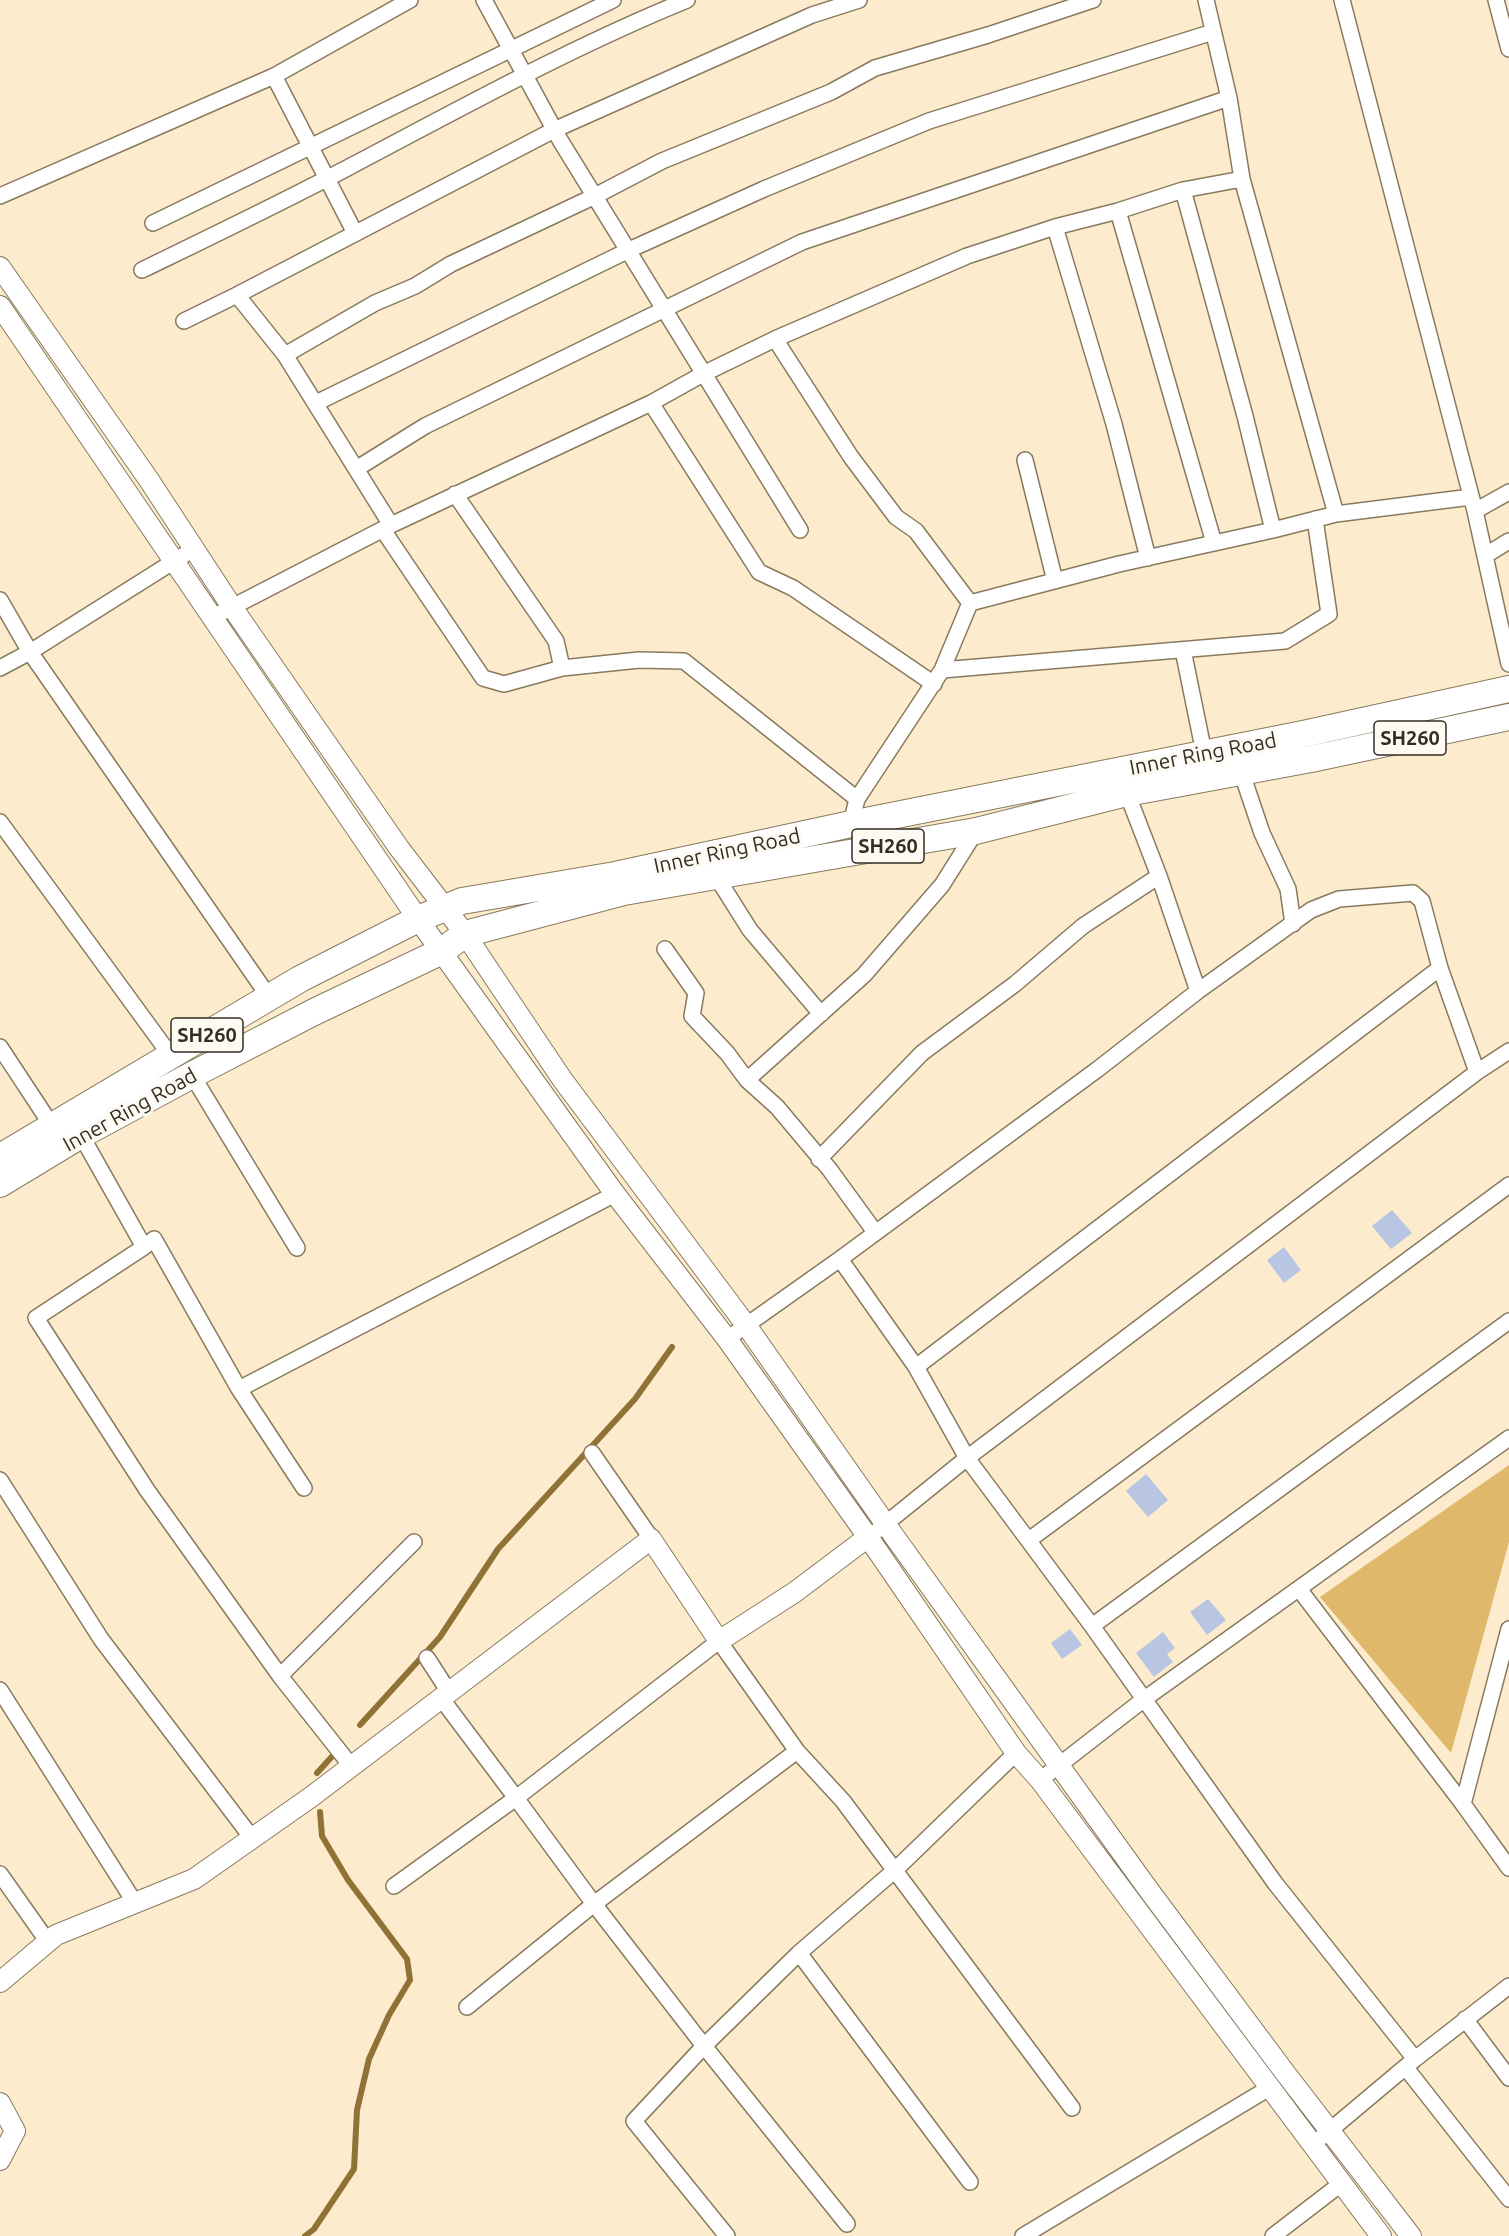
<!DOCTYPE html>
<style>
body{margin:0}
canvas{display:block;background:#fcebcc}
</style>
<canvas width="1509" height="2236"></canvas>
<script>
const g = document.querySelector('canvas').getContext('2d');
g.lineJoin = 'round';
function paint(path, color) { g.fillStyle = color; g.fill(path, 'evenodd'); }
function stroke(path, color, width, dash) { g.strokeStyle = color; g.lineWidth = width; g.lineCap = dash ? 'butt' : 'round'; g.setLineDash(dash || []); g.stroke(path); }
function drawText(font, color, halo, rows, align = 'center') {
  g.font = font + ' Ubuntu,sans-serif'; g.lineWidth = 6; g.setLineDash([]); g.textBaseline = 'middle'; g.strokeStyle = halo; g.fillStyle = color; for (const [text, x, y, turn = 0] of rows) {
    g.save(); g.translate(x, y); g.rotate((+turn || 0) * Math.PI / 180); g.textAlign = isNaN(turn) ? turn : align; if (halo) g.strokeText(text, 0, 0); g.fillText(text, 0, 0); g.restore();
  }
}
paint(new Path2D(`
 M1509,1465V1542L1451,1753L1320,1597Z`), '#dfb86b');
stroke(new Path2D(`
 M360,1725L440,1637L498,1549L635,1399L672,1347
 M317,1773L337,1751
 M305,2236L314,2229L354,2169L357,2110L369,2059L389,2015L410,1980L407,1959L348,1880L322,1836L320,1812`), '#907236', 6);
paint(new Path2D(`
 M1392,1210L1412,1233L1391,1249L1372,1226Z
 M1284,1247L1301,1270L1284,1283L1267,1260Z
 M1146,1474L1168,1500L1148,1517L1126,1491Z
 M1208,1599L1226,1620L1207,1635L1190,1612Z
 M1070,1629L1082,1645L1062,1659L1051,1643Z
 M1163,1632L1175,1648L1167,1654L1173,1662L1154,1677L1136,1653Z`), '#b8c5e3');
const minor = new Path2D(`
 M484,0L560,140L800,530
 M1206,0L1229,98L1242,179L1336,514
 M1342,0L1475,511L1509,664
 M1496,0L1509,49
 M274,76L355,233
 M1183,190L1245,416L1273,530
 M0,196L274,76L410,0
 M1118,211L1214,543
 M153,223L613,0
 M1055,227L1114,424L1148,558
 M142,270C212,236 283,202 353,165C463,107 572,47 687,0
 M184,321L237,295
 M775,339L851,457L896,517L916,531L970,603
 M285,355L375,303L415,286L451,264L595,196L662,161L831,92L875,68L988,35L1093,0
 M316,403L629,250L764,189L929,121L1213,32
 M651,403L759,572L793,588L934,684
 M1025,460L1055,581
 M356,469L425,426L802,242L1229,98
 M455,494L556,641L562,668
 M1475,511L1509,492
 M391,525L285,355L237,295L554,130L812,15L859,0
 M383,530L483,678L504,684L562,668L639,660L684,661L857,799
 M1486,555L1509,541
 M0,600L30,652L269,997
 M211,618L391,525L651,403L703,374L775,339L967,256L1055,227L1118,211L1183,190L1242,179
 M1183,650L1204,753
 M0,668L30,652L195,548
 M942,670L1285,641L1329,614L1315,519
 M1241,771L1262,833L1288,889L1293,924
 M1127,793L1159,876L1198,991
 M0,822L171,1056
 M851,824L857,799L942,670L970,603L1119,564L1273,530L1336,514L1471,497
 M716,876L750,930L821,1014
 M665,949L696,993L692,1016L727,1053L747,1080
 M1440,968L1477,1072
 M0,1047L52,1126
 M192,1075L297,1248
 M81,1135L144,1247L36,1318L147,1490L280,1676L352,1767
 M819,1159L922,1053L1015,984L1083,926L1159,876
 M875,1232L830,1170L777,1107L747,1080L864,975L942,885L976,831
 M144,1247L154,1239L239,1389
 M840,1259L916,1367L967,1458L1092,1626L1275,1883L1415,2059
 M727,1339L840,1259L1098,1069L1198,991L1311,910L1339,899L1413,893L1422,901L1440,968L916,1367
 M592,1453L653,1541
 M0,1480L101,1639L252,1838
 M304,1488L239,1389L615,1194
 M878,1530L967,1458L1477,1072L1509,1051
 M1029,1540L1509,1185
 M1299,1589L1463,1804L1509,1868
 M1092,1626L1509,1321
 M427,1658L449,1692
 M280,1676L414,1542
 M0,1690L135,1903
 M441,1698L516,1798L719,1641L797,1751L843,1801L1072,2108
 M1040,1780L1143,1700L1509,1438
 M1463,1804L1509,1629
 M0,1874L48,1942
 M394,1886L516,1798L594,1904L704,2046L799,1953L894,1871L1016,1753
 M799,1953L970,2182
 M467,2007L594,1904L797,1751
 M1465,2019L1509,2078
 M1406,2068L1509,2199
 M1322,2137L1415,2059L1509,1986
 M727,2236L634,2121L704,2046L847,2224
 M1023,2236L1269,2088
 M1273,2236L1342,2183`);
const tertiary = new Path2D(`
 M0,267L149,480L232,607L399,848L465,934L562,1079L746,1325L894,1536L1148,1889L1286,2074L1411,2236
 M0,306L418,919L615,1194L727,1339L868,1537L1016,1753L1040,1780L1381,2236
 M0,1982L56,1935L194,1879L311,1797L651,1539L719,1641L795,1592L868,1537
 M0,2103L15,2131L0,2160`);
const trunk = new Path2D(`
 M0,1157L300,979L418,919L462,901L615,875L851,824L1303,734L1509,689
 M0,1184L81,1135L192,1075L314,1012L442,951L465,934L624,892L976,831L1127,793L1311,759L1509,717`);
stroke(minor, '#897a5e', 18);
stroke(tertiary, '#897a5e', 22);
stroke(trunk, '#897a5e', 28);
stroke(minor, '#fff', 15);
stroke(tertiary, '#fff', 20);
stroke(trunk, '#fff', 26);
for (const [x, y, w] of [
 [1410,738,72],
 [888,846,72],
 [207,1035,72]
]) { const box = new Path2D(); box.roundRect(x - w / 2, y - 17, w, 34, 4.5); g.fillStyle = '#fdfaf4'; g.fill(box); stroke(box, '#342d22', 1.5); }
drawText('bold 20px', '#342d22', null, [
 ["SH260",1410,738],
 ["SH260",888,846],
 ["SH260",207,1035]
]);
drawText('21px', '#342d22', '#fdfaf4', [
 ["Inner Ring Road",1203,754,-11],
 ["Inner Ring Road",727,851,-12],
 ["Inner Ring Road",130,1110,-29]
]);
</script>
